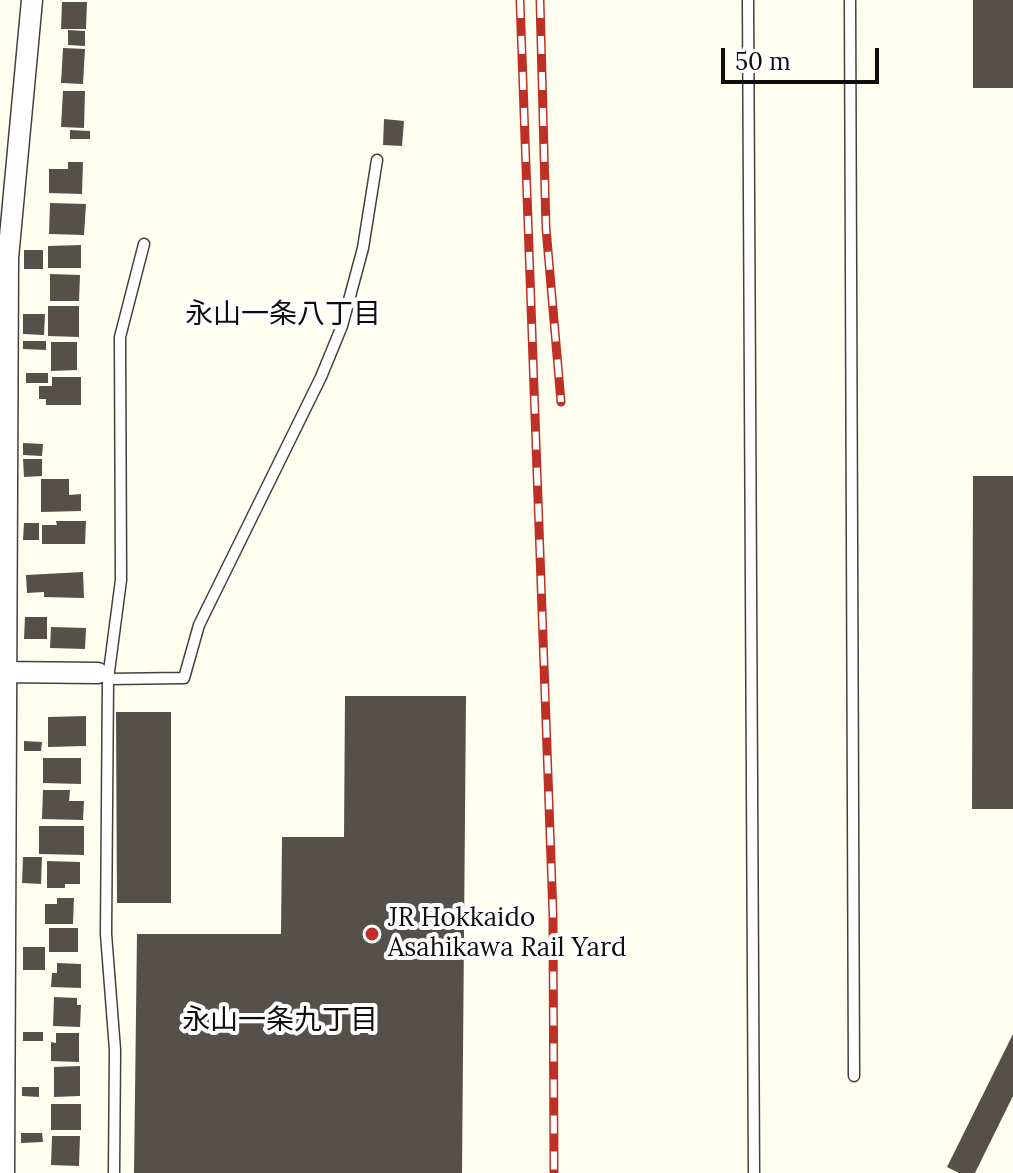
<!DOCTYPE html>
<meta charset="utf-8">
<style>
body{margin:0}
#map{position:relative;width:1013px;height:1173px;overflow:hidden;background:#fffeef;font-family:Lora,serif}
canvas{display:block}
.scale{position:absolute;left:721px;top:48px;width:158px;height:36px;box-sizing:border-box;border:4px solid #0e0e0e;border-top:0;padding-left:10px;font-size:24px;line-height:28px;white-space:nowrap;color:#0e0e0e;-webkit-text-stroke:6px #fff;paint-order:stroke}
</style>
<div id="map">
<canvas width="1013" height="1173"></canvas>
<div class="scale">50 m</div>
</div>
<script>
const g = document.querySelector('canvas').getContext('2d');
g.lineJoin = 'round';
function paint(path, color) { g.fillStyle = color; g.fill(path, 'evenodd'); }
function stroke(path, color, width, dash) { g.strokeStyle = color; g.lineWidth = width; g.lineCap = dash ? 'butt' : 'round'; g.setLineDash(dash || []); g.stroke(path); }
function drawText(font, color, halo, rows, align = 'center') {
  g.font = font + ' Lora,"Noto Sans JP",serif'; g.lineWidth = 8; g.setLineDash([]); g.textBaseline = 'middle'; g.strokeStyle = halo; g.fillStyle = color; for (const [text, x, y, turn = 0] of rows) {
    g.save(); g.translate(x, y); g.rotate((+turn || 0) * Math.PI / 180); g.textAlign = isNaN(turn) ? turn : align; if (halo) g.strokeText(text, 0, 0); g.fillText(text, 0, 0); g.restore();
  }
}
paint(new Path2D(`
 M973,0H1013V88H973Z
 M62,2H87L86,29H61Z
 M68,30L85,31V46L68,45Z
 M63,48L85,49L83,84L61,83Z
 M63,91H85L84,128L61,127Z
 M384,119L404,121L402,146L383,145Z
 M70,130L90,131V139H70Z
 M68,162H83L82,194L49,193V169H68Z
 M50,203L86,204L84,235L49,234Z
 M81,245V268H48V246Z
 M24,250H43V269H24Z
 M50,274L80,275L79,301H50Z
 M48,306H79V337L48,336Z
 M23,314H45L44,335L23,334Z
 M23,341H46V350L23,349Z
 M51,342H77V370L51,371Z
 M26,373H48V383H26Z
 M52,377H81V405H46V399H39V386H52Z
 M23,443L43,444L42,456L23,455Z
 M23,459H42V476L24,477Z
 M973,476H1013V809H972Z
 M41,479H69V495L81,494V511L41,512Z
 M56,521H86L85,544H42V525H57Z
 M24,523H39V540H23Z
 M83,572L84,598L44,597V592L27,593L26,575Z
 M25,617H47V639H24Z
 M51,627L86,628L85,649L50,648Z
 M345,696H466L462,1173H134L137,934H281L282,837H344Z
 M116,712H171V903H117Z
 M86,716V746L48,747V717Z
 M24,741L42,742L41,751H24Z
 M43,758H81V784L43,783Z
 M43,790H70L69,801H84L83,820L42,819Z
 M39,826H84V855L39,854Z
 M23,857H42L41,884L22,883Z
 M47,861L80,862V884H65V888H47Z
 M57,898H74L73,924H45V904H57Z
 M49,928H78V952H49Z
 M23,947H45V970H23Z
 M57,963L81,964V988L51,987L52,973H57Z
 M54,997L77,998V1005H81L80,1027L53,1026Z
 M23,1032H43V1041H23Z
 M56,1033H79V1062L51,1061V1042L56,1043Z
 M1013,1034V1096L975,1173H959L947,1167Z
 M80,1066V1096L54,1097V1067Z
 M22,1087H39V1097L22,1096Z
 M51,1104H81V1130H51Z
 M21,1133H42L43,1142L21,1143Z
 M52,1136H80L79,1166L51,1165Z`), '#56504a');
const lane = new Path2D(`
 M748,0L754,1173
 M850,0L854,1076
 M103,676L108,679L184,678L199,625L321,377L342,326L363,248L377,160
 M114,1173L115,1050L106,934L108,679L121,580L120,337L144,244`);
const street = new Path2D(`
 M0,672L98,673
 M4,1173L8,258L32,0`);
stroke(lane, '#414141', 13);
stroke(street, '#414141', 23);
stroke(lane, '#fff', 10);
stroke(street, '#fff', 20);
const rail = new Path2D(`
 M520,0L553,915L554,1173
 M540,0L546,228L561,402`);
stroke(rail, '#be3026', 9);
stroke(rail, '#fff', 6, [18]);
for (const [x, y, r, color] of [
 [372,934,8,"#be3026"]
]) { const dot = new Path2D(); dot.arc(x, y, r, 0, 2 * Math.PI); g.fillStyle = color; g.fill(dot); stroke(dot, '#fff', 3); }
drawText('26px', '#0e0e0e', '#fff', [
 ["JR Hokkaido",388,919],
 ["Asahikawa Rail Yard",388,949]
], 'left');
drawText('28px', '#0e0e0e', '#fff', [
 ["永山一条八丁目",283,315],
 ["永山一条九丁目",280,1021]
]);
</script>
